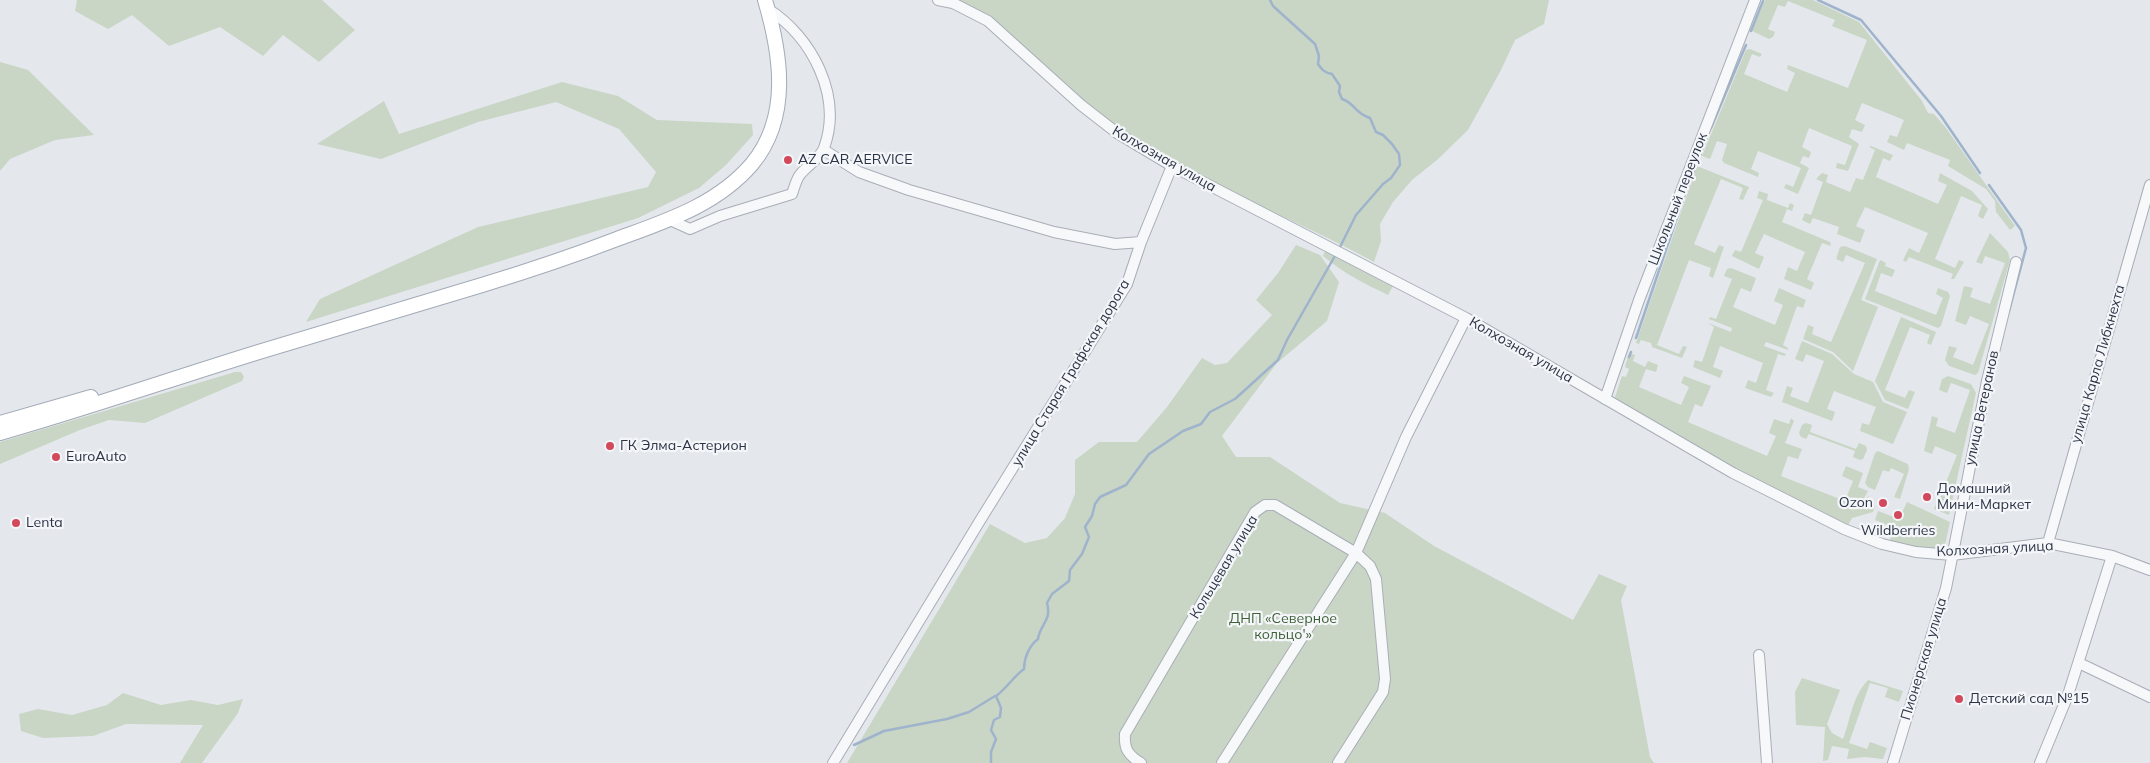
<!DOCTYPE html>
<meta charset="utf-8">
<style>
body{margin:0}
canvas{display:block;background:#e4e7ec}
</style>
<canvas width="2150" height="763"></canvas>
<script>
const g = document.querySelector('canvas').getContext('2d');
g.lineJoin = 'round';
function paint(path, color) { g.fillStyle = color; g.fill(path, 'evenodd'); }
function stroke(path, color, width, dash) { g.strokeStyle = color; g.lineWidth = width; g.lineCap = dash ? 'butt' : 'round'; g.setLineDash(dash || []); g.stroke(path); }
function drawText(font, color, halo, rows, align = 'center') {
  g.font = font + ' Mulish,sans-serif'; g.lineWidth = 4.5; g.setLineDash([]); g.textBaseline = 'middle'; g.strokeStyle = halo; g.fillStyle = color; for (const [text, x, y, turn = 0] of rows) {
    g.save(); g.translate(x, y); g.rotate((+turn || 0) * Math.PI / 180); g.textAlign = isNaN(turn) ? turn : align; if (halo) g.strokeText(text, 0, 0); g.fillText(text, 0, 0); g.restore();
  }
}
paint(new Path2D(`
 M77,0H322L355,30L319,62L283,35L263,56L220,27L169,46L132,15L108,29L75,11Z
 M959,0H1549L1544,24L1515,40L1501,70L1468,130L1437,160L1412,180L1393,202L1380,224L1381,241L1374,262C1291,216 1200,185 1121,131C1088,109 1060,81 1031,55C1007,32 989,14 959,0Z
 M1765,0H1813L1859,22L1922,101L1928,113L1934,114L1946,128L2015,226L2010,230L1996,212L1995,201L1986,189L1948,166L1950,160L1907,143L1904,150L1887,142L1890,135L1897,137L1904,120L1862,103L1855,120L1865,125L1862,132L1852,129L1849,137L1859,144L1848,171L1836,168L1837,163L1845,165L1852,146L1809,128L1802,147L1811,152L1809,158L1803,156L1800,163L1809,168L1798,194L1784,188L1786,184L1793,187L1801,168L1758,151L1751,169L1759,173L1758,177L1724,163L1722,160L1727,144L1717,141L1710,159L1702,156L1746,50L1750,49L1762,54L1760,57L1752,54L1744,74L1787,92L1795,73L1787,69L1788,65L1848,88L1867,40L1832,26L1835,20L1788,1L1785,7L1778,5L1768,29L1775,32L1773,37L1769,39L1752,31Z
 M0,62L28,70L94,135L55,140L10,159L0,171Z
 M562,82L618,96L657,120L752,124L753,135L726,165L699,188L638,218L306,322L320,299L478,227L648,187L656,172L619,129L556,102L478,122L381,159L317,144L384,101L399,134Z
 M1871,146L1893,155L1890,161L1883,158L1876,177L1938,204L1947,185L1938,181L1940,173L1972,191L1988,209L1983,219L1978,216L1982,205L1961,196L1935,259L1955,268L1959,260L1964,262L1954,279H1951L1953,274L1909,257L1906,262L1903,260L1909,248L1919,253L1928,233L1865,207L1856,226L1865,230L1860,243L1837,234L1839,227L1813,218L1810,224L1802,220L1805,213L1811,215L1823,182L1816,179L1822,173L1828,175L1826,182L1850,192L1856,178L1863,180L1875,150L1869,147Z
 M1697,166L1749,187L1743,200L1739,199L1743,188L1721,179L1694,244L1715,253L1719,245L1724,247L1713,278L1709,276L1711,268L1689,260L1657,345L1679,354L1683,346L1687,347L1682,358L1652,347L1651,343L1641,340L1639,344L1636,343Z
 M1759,191L1768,194L1767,200L1788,208L1790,203L1794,205L1792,211L1787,209L1782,222L1830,242L1831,246L1822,243L1807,279L1814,283L1811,290L1784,279L1788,267L1797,271L1805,252L1764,234L1755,253L1764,257L1759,269L1732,256L1735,250L1741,252L1763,200L1757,198Z
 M1990,233L2008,252L2010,260L1978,373L1975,375L1949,366L1945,360L1949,346L1957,348L1953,357L1973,365L1989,324L1970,316L1966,325L1955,321L1964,286L1973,288L1970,297L1990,304L2005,263L1985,256L1982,264L1976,262Z
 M1296,245L1320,255L1339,282L1327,321L1277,363L1222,436L1236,457H1270L1340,503L1385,513L1434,546L1573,620L1599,574L1627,586L1621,600L1650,757L1654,763H847L990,524L1025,543L1047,538L1065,518L1075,494V460L1099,442H1137L1167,407L1202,358L1215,365L1227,363L1272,315L1256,300L1278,273Z
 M1845,246L1877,259L1861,300L1878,307L1853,371L1833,352L1803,339L1808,325L1814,327L1812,334L1831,342L1865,263L1846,255L1843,262L1836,259L1840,247Z
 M1326,249L1393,286L1388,295C1365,284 1343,273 1323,256Z
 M1880,260L1886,263L1885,266L1895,270L1892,277L1881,273L1875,291L1936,315L1943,298L1936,294L1938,288L1948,292L1950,296L1941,326L1938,328L1865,299Z
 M1731,268L1756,278L1751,292L1741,288L1733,307L1775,325L1783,305L1774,301L1779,288L1806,300L1803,308L1797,306L1783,345L1788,348V350L1766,342L1764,346L1786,354L1785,356L1778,354L1766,390L1774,393L1771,397L1745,388L1748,380L1756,383L1763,363L1720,346L1713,367L1723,371L1720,378L1693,367L1695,360L1702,362L1714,327L1708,323L1731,332L1732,328L1709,319L1710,317L1716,319L1732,279L1724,276L1727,269Z
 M1901,317L1936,332L1931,345L1927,343L1930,335L1910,327L1885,390L1905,398L1909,390L1915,392L1908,409L1885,400L1875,381Z
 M1802,341L1832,354L1854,374L1873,382L1883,402L1907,412L1893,444L1860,431L1862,423L1869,425L1876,407L1834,391L1827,409L1835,412L1832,421L1782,402L1787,386L1793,388L1790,396L1808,403L1824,361L1806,354L1803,362L1795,359Z
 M1629,353L1635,355L1633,361L1645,367L1648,361L1658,365L1656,372L1646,369L1639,387L1681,405L1689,387L1681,383L1684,376L1711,386L1702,407L1695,404L1688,422L1767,456L1776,436L1769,433L1774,419L1789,424L1791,418L1794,421L1785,443L1802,449L1798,459L1788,456L1781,476L1845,501L1853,481L1842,476L1846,466L1863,473L1858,487L1868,491L1862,502L1869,496L1867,503L1875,506L1873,512L1852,518L1847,527L1737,470L1614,400L1622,376L1626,377L1629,369L1625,367Z
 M235,372H241L244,377L242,381L145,423L109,420L80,430L0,464V442Z
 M1948,376L1971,384L1976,393L1949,515L1934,509L1939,497H1940L1957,455L1935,446L1932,454L1924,451L1932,416L1938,418L1936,426L1955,433L1970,390L1951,383L1947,393L1939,390L1942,379Z
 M1806,423L1812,425L1810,432L1856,449L1859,443L1866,446L1867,450L1863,459L1860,460L1853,457L1855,451L1809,434L1806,439L1801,437L1799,433L1802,425Z
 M1878,451L1908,464L1909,469L1900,499L1894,497L1904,474L1891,468L1889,472L1883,470L1875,490L1868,487L1865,483L1875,453Z
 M1907,502L1950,522L1944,549L1918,548L1889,542L1895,528L1875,520L1878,511L1899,519Z
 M1802,678L1840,690L1827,724L1832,733L1843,739C1851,718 1852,697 1868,680L1903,691L1899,702L1885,697L1888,688L1870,683L1849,743L1867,749L1870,742L1887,748L1883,759L1865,757L1847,759L1849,749L1832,746L1828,760L1823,761L1825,727L1796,725L1795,692Z
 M123,693L161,705L191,700L218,705L243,699L238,713L202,763H180L203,725L126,724L93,736L43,738L21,731L19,714L38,709L72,715L107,705Z`), '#c9d6c5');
stroke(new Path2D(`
 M1270,0L1273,6L1315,44L1319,56L1318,64C1322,70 1325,73 1332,74L1340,86L1339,92L1342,99C1355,103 1355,114 1370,118L1376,132L1383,135L1392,144L1399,154L1400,165L1391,178L1383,184L1356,215L1339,249
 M1818,0L1861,20L1941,116L1980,173
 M1751,31L1763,1
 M1711,128L1746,45
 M1989,185L2021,230L2026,248L2009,311
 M1636,338L1683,200
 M1629,357L1631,352
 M854,745L884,731L947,719L969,712L995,696
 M991,763V752L996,739L991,730L994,720L1000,717L1001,708L996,696C1007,688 1013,677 1024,669C1024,658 1029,646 1038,639C1040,624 1052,621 1047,603L1052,594L1069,581L1070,570L1082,554L1089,537L1085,527L1092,516L1095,504L1100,497L1126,485L1149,454L1183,431L1201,424L1210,412L1235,399L1278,360L1287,340L1336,254`), '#9fb4cc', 2.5);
const minor = new Path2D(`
 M938,0L953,3L988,21L1081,105L1117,133L1172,166L1466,318L1733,473L1844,529L1882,544L1916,552L1952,555L2048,543L2112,556L2150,570
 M824,150L859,172L909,190L1054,232L1115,244L1141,242
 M670,220L690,229L720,216L792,194C794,188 796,181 799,176C806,166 820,159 824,148C843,96 812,37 768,9
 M1605,399L1639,300L1755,0
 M2048,543L2150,185
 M1759,655L1767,763
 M2079,663L2150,697
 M833,763L981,519L1127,284L1141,242L1172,166
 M1141,763C1128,755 1124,749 1125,734L1255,512L1265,505H1275L1356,553L1370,566L1376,579L1385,679L1383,692L1338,763
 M1222,763L1356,553L1406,437L1466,318
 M1893,763L1946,588L1987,381L2016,262
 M2040,763L2068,695L2112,556`);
const major = new Path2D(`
 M0,423L91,397
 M0,433C88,408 174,378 262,351C336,329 409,307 482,285C528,271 573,256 617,239C666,221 717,205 752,164C791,117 781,54 765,0`);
stroke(minor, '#a9aeb7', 12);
stroke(major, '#a3abb8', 16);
stroke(minor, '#f7f8fa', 10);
stroke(major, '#fff', 14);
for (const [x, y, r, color] of [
 [788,160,5,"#d1495b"],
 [610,446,5,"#d1495b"],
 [56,457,5,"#d1495b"],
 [1927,497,5,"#d1495b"],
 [1883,503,5,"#d1495b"],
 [1898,515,5,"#d1495b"],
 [16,523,5,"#d1495b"],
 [1959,699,5,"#d1495b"]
]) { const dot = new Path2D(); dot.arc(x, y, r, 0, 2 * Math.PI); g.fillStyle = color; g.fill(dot); stroke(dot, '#f4f6f9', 2); }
drawText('14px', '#2b3445', '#f4f6f9', [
 ["Колхозная улица",1164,159,30],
 ["Школьный переулок",1678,199,-69],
 ["Колхозная улица",1521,350,30],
 ["улица Карла Либкнехта",2098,364,-74],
 ["улица Старая Графская дорога",1071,373,-59],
 ["улица Ветеранов",1982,408,-78],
 ["Колхозная улица",1995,549,-3],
 ["Кольцевая улица",1224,567,-59],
 ["Пионерская улица",1924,659,-73]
]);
drawText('14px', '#2b3445', '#f4f6f9', [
 ["AZ CAR AERVICE",798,160],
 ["ГК Элма-Астерион",620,446],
 ["EuroAuto",66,457],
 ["Домашний",1937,489],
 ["Мини-Маркет",1937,505],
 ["Ozon",1873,503,"right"],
 ["Lenta",26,523],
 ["Wildberries",1898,531,"center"],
 ["Детский сад №15",1969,699]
], 'left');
drawText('14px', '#3f6138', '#f4f6f9', [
 ["ДНП «Северное",1283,619],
 ["кольцо'»",1283,635]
]);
</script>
